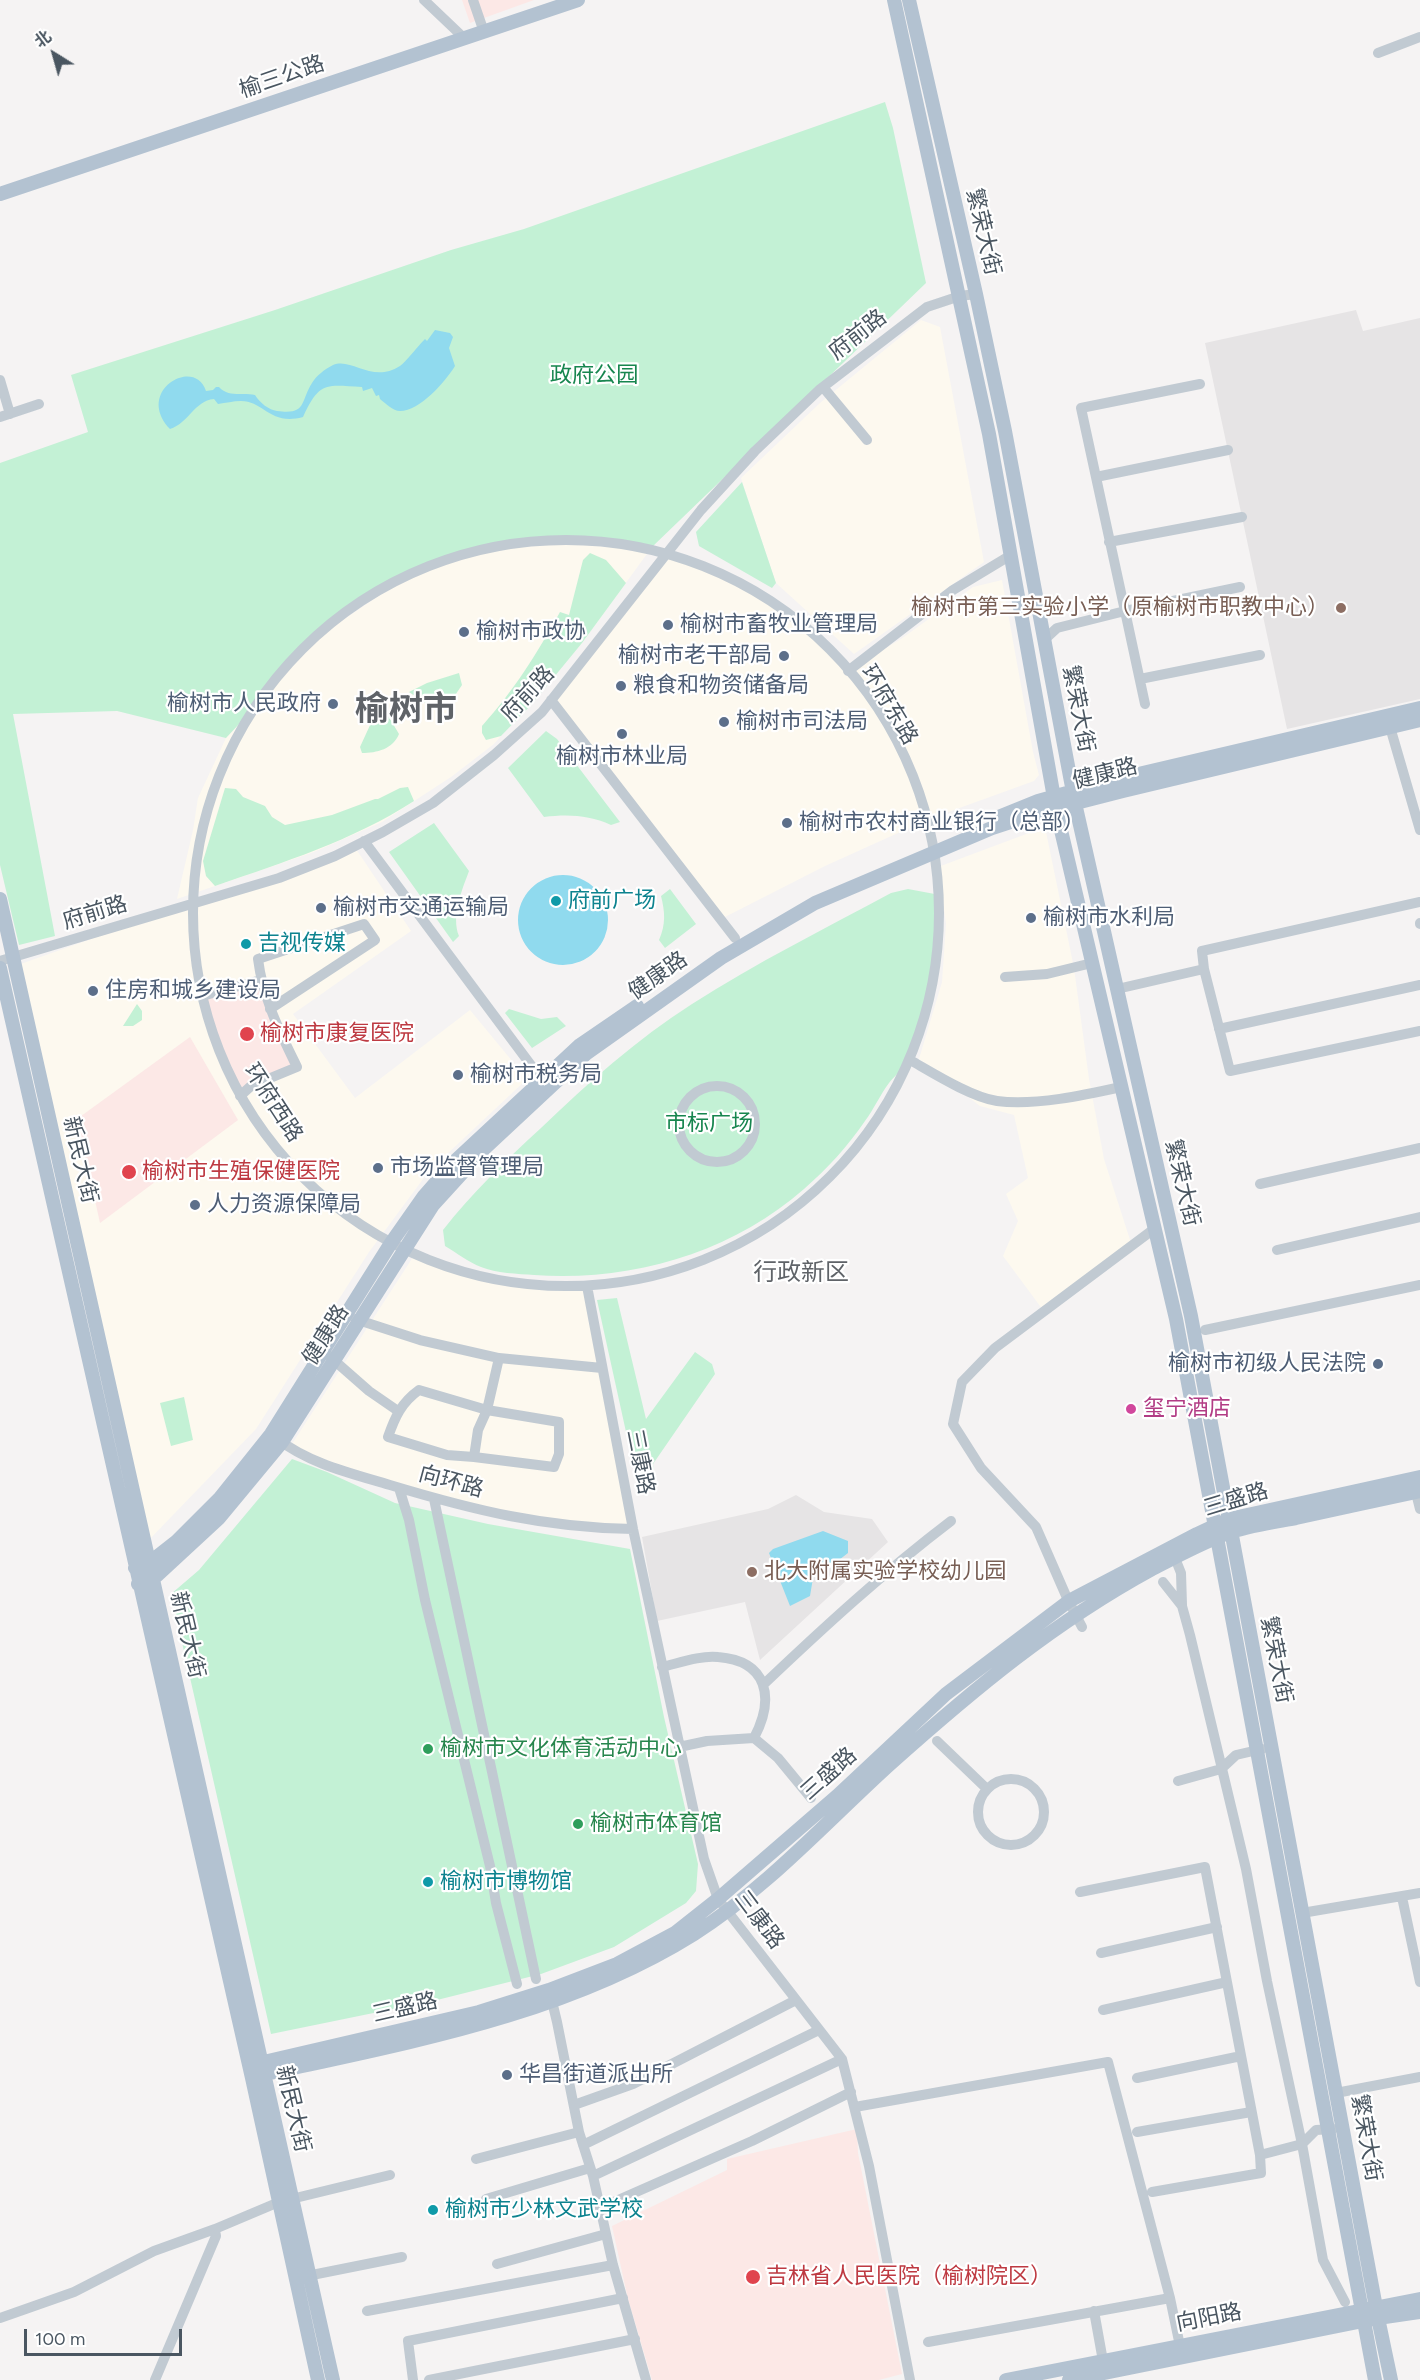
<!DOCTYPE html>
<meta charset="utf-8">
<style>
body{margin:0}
#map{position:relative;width:1420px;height:2380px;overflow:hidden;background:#f5f3f3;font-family:Figtree,"Noto Sans SC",sans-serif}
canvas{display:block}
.north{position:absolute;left:24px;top:24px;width:60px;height:60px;-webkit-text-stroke:4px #fff;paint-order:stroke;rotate:323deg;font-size:16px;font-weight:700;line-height:24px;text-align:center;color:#4a5661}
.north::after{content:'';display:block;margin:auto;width:21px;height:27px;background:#4a5661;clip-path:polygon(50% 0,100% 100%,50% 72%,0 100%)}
.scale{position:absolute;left:24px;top:2329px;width:158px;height:27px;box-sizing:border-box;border:3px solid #4a5661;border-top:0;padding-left:8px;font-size:18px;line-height:21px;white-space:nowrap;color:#4a5661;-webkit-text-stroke:4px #fff;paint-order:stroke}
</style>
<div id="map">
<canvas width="1420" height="2380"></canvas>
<div class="north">北</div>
<div class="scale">100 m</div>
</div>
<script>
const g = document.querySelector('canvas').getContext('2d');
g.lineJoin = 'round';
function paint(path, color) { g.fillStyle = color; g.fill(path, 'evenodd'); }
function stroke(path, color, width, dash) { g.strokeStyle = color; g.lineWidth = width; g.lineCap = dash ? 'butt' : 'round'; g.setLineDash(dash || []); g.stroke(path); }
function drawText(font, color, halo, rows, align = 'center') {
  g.font = font + ' Figtree,"Noto Sans SC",sans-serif'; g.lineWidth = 4.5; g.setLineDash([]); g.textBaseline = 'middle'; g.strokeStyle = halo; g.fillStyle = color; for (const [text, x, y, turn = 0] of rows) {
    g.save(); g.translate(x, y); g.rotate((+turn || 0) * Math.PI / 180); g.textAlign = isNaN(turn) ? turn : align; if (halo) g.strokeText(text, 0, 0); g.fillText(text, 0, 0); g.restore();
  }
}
paint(new Path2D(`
 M921,320L940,327L984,562L854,654L776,583L741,478L820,403Z
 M541,540L616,541L652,547L582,643L494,744L451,777L382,822L314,852L177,899L193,830L198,798L226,738L252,711L312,641L414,572L461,554Z
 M667,551L747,588L785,613L848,671L901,639L973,587L1002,580L1033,752L1039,775L1034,781L929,819L825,866L721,919L551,700Z
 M1045,827L1074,968L1089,1079L1104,1159L1132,1246L1043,1310L1003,1256L1018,1221L1006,1194L1028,1178L1014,1115L980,1106L919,1059L942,982L946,924L938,867Z
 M354,846L411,931L293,1014L355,1098L470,1010L527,1079L429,1171L369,1252L256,1429L145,1544L15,966Z
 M415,1254L501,1281L587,1286L633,1529H599L434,1499L290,1447Z`), '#fdf9ef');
paint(new Path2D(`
 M1356,310L1363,331L1420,318V699L1287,729L1205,343Z
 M796,1495L824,1512L872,1519L888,1542L760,1660L745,1602L657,1621L642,1537L768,1509Z`), '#e6e4e5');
paint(new Path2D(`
 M462,0H534L470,23Z
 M261,980L297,1067L240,1096L220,1055L202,996Z
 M190,1037L238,1120L100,1223L77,1119Z
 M857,2129L858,2153L902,2374L879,2380H652L628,2299L612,2226L727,2170V2159Z`), '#fce8e6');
paint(new Path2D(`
 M885,102L893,128L926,283L652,547C544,529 430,546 342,616C332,625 320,632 310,642C281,673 256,707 226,738L117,711L13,714L55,936L19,945L0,865V463L88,432L71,375L275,310L451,250L524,229Z
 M742,482L776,583L772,588L699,546L696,532Z
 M590,553L606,560L626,583L582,643L531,705L501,736L486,740L482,733V726C515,689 536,655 560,612L569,615L583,560Z
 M459,673L462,685L445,710H436L409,692L427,683Z
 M384,709L399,734C393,749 377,753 362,753L360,747L371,723Z
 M546,731L557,739L620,822L611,825C589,815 568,814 544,817L508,768Z
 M408,787L414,801C352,841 284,862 215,886L206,876L203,861L225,788L236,789L243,797L265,806L272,817L285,825L332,815L375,799H378L400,788Z
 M434,823L469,871C462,890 451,916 459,936L453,942L389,852Z
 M670,889L696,924L665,948L659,940C666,924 665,912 661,896Z
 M908,889L940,895C940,942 936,988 919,1033C916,1041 914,1051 910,1059C905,1068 895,1075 889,1083C880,1095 874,1109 865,1121C848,1146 827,1169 804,1189C731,1253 631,1282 534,1275C518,1274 496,1273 481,1267C468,1262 457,1253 445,1246L443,1230C472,1193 506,1160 541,1128C589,1082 636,1040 692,1004C756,963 824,929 891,893Z
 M137,1004L142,1011V1020L133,1026H123Z
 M509,1009L541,1019L557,1017L566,1026L532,1048L505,1013Z
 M617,1298L646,1419L695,1352L712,1364L715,1374L653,1464L656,1484L639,1491L597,1300Z
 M184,1397L193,1440L171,1446L160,1403Z
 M292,1459L327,1472L395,1503L488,1524L630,1549L664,1717L698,1864L696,1891L686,1903L614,1947L541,1974L437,2000L271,2034L171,1594L199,1570Z`), '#c3f1d5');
paint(new Path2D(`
 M435,330L450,333L453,337L449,348L455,366C445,382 420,411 400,411C393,411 385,403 380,399L379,395L376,396L372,388L363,391L362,387C325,385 320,381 303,417C270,426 264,401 241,401C233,401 226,403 218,404L214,399C194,401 189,423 170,429C134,391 195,356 206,391L213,390L216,387H219C229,398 242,392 255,395C260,403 269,410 277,411C307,415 300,402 312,383C316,376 325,369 333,365C352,357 372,384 400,366C405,363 418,346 425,339L427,341Z
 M518 920a45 45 0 1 1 90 0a45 45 0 1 1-90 0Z
 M823,1531L848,1541V1553L835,1563L822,1564L814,1572L810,1596L790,1606L769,1553L773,1549Z`), '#90daee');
stroke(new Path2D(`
 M424,0L464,38
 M473,0L484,32
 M1378,53L1420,37
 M0,380L10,414
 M823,387L867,440
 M0,417L39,404
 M1096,477L1228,450
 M193 913a373 373 0 1 1 746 0a373 373 0 1 1-746 0Z
 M1109,542L1242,517
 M1044,640L1057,628L1125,611L1081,408L1200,384
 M848,671L953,590L1011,555
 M1140,679L1260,655
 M551,700L735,938
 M1145,704L1125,611L1240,587
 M1390,727L1420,830
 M364,841L542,1080
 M1420,923V924
 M0,961L279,878L335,856L383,832L433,803L494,755L542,712L701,510L755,451L819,390L927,307L960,296L976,294
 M1204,969L1202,951L1420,902
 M1005,977L1047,974L1092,963
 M1117,989L1204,969L1230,1071L1420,1031
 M202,996L261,980
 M1219,1029L1420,985
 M910,1060C933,1073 971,1097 997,1101C1035,1106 1085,1095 1121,1087
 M679 1124a38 38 0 1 1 76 0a38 38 0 1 1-76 0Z
 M240,1096L251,1086L297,1067C280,1032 263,999 258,959L364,924L375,940L270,1009
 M1260,1184L1420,1148
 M1277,1250L1420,1217
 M587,1286L633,1529L704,1859L718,1899L842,2059L869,2166L910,2380
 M355,1319L420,1340L499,1358L602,1368
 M1205,1330L1420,1285
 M328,1355L369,1391L398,1411
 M276,1438C310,1464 350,1473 390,1485C473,1510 546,1528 633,1529
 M474,1457L554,1467L559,1454V1422L487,1410L478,1430L474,1457L447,1455L388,1437C395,1417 401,1403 419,1390L487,1410L499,1358
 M1414,1485L1420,1509
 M399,1488L409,1520L425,1600L490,1866L496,1903L517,1984
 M434,1499L536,1979
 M1175,1558L1181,1573L1182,1605
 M1163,1582L1182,1606L1190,1635L1246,1869L1267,1981L1302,2144L1323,2260L1345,2302
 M1082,1627L1067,1598L1036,1527L981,1468L953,1424L962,1382L995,1348L1154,1229
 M662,1667C679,1663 701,1655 718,1657C768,1661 775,1698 754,1738
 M763,1685C824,1627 884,1572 951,1521
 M937,1741L987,1789
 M679,1747L707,1741L754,1738L778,1758L811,1798
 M978 1812a33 33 0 1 1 66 0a33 33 0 1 1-66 0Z
 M1178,1781L1221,1769L1236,1755L1262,1749
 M1080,1892L1205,1867L1260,2155L1261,2173L1152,2192
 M1402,1897L1420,1982
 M1302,1913L1420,1893
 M1101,1953L1217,1927
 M550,1993L557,2022L579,2132L593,2176L613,2265L646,2380
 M1103,2010L1227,1982
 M1137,2078L1241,2056
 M1336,2093L1420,2077
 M574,2105L633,2084L796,2000
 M855,2107L1108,2062L1170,2298
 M1137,2132L1251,2112
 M583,2145L819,2030
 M1260,2155L1302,2144L1316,2130L1333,2129
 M476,2159L579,2132
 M593,2176L842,2059
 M486,2199L590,2168
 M600,2208L752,2141L851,2092
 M215,2229L279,2202L390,2175
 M497,2264L606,2234
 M302,2277L402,2257
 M367,2311L613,2265
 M1094,2311L1103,2361
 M0,2318L74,2292L154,2251L215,2229L216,2236L155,2380
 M928,2342L1170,2298L1180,2346
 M413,2380L408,2341L623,2298
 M429,2380L635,2339`), '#c1cad2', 10);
stroke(new Path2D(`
 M894,0L989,434L1056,809L1176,1319L1375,2380
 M909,0L976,294L1005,431L1075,803L1191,1316L1378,2318L1391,2380
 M0,194L578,0
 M996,818L1038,801L1117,779L1420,708
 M0,899L333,2380
 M0,968L252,2078L318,2380
 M135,1568L149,1563L177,1541L219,1499L271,1434L391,1243L424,1196L452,1164L580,1045L637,1006
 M138,1584L153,1579L219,1518L282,1442L433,1205L484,1149L587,1053L721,958L815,903L992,828L1041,812L1123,791L1420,720
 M255,2064L479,2012L549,1990L617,1964L675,1933L718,1899L837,1796L946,1694L1069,1601L1197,1534L1229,1519L1420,1477
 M257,2076C405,2043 563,2016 694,1934C767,1888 826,1822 890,1764C974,1689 1053,1623 1152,1569C1178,1556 1203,1542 1231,1532C1252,1525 1274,1522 1296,1518C1337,1509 1379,1500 1420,1491
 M1006,2380L1420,2299
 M1069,2380L1378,2318L1420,2312`), '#b3c2d1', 14);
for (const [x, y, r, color] of [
 [1341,608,6,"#8d6e63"],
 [668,625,6,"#5c6f8a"],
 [464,632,6,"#5c6f8a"],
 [784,656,6,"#5c6f8a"],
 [621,686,6,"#5c6f8a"],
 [333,704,6,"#5c6f8a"],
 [724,722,6,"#5c6f8a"],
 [622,734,6,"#5c6f8a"],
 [787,823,6,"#5c6f8a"],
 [556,901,6,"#0f9aa8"],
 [321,908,6,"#5c6f8a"],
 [1031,918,6,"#5c6f8a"],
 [246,944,6,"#0f9aa8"],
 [93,991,6,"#5c6f8a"],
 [247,1034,8,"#e0444e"],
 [458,1075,6,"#5c6f8a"],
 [378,1168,6,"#5c6f8a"],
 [129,1172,8,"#e0444e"],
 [195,1205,6,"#5c6f8a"],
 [1378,1364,6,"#5c6f8a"],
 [1131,1409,6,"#d1479c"],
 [752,1572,6,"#8d6e63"],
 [428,1749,6,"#2e9e5b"],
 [578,1824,6,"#2e9e5b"],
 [428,1882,6,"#0f9aa8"],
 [507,2075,6,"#5c6f8a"],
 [433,2210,6,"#0f9aa8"],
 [753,2277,8,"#e0444e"]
]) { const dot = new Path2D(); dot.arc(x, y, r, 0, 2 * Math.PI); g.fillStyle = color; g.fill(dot); stroke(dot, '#fff', 2); }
drawText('22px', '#4a5661', '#fff', [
 ["榆三公路",282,77,-19],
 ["繁荣大街",983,232,77],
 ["府前路",858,335,-38],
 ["府前路",528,694,-47],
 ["环府东路",889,705,59],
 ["繁荣大街",1078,709,79],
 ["健康路",1105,774,-14],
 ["府前路",95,913,-17],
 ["健康路",658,976,-35],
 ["环府西路",273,1103,57],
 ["新民大街",80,1160,77],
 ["繁荣大街",1182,1183,77],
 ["健康路",326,1335,-58],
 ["三康路",640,1462,79],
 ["向环路",451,1482,15],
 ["三盛路",1236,1500,-17],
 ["新民大街",187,1635,77],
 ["繁荣大街",1276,1660,79],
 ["三盛路",829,1774,-42],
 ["三康路",759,1920,53],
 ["三盛路",405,2008,-13],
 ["新民大街",293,2109,77],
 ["繁荣大街",1366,2138,80],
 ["向阳路",1209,2318,-11]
]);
drawText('22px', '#17864f', '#fff', [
 ["政府公园",594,376],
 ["市标广场",709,1124]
]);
drawText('22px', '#785e54', '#fff', [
 ["榆树市第三实验小学（原榆树市职教中心）",1329,608],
 ["北大附属实验学校幼儿园",764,1572,"left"]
], 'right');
drawText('22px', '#4e5e75', '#fff', [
 ["榆树市畜牧业管理局",680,625],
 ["榆树市政协",476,632],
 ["榆树市老干部局",772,656,"right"],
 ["粮食和物资储备局",633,686],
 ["榆树市人民政府",321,704,"right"],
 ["榆树市司法局",736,722],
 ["榆树市林业局",622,757,"center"],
 ["榆树市农村商业银行（总部）",799,823],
 ["榆树市交通运输局",333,908],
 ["榆树市水利局",1043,918],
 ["住房和城乡建设局",105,991],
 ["榆树市税务局",470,1075],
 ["市场监督管理局",390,1168],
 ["人力资源保障局",207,1205],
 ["榆树市初级人民法院",1366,1364,"right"],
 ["华昌街道派出所",519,2075]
], 'left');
drawText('22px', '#0d838f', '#fff', [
 ["府前广场",568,901],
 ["吉视传媒",258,944],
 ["榆树市博物馆",440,1882],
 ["榆树市少林文武学校",445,2210]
], 'left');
drawText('22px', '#be3a42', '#fff', [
 ["榆树市康复医院",260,1034],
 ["榆树市生殖保健医院",142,1172],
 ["吉林省人民医院（榆树院区）",766,2277]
], 'left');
drawText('22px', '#b23c85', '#fff', [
 ["玺宁酒店",1143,1409]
], 'left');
drawText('22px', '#27864d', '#fff', [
 ["榆树市文化体育活动中心",440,1749],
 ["榆树市体育馆",590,1824]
], 'left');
drawText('24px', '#5f6368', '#fff', [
 ["行政新区",801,1273]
]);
drawText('bold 34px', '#5f6368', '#fff', [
 ["榆树市",406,710]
]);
</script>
